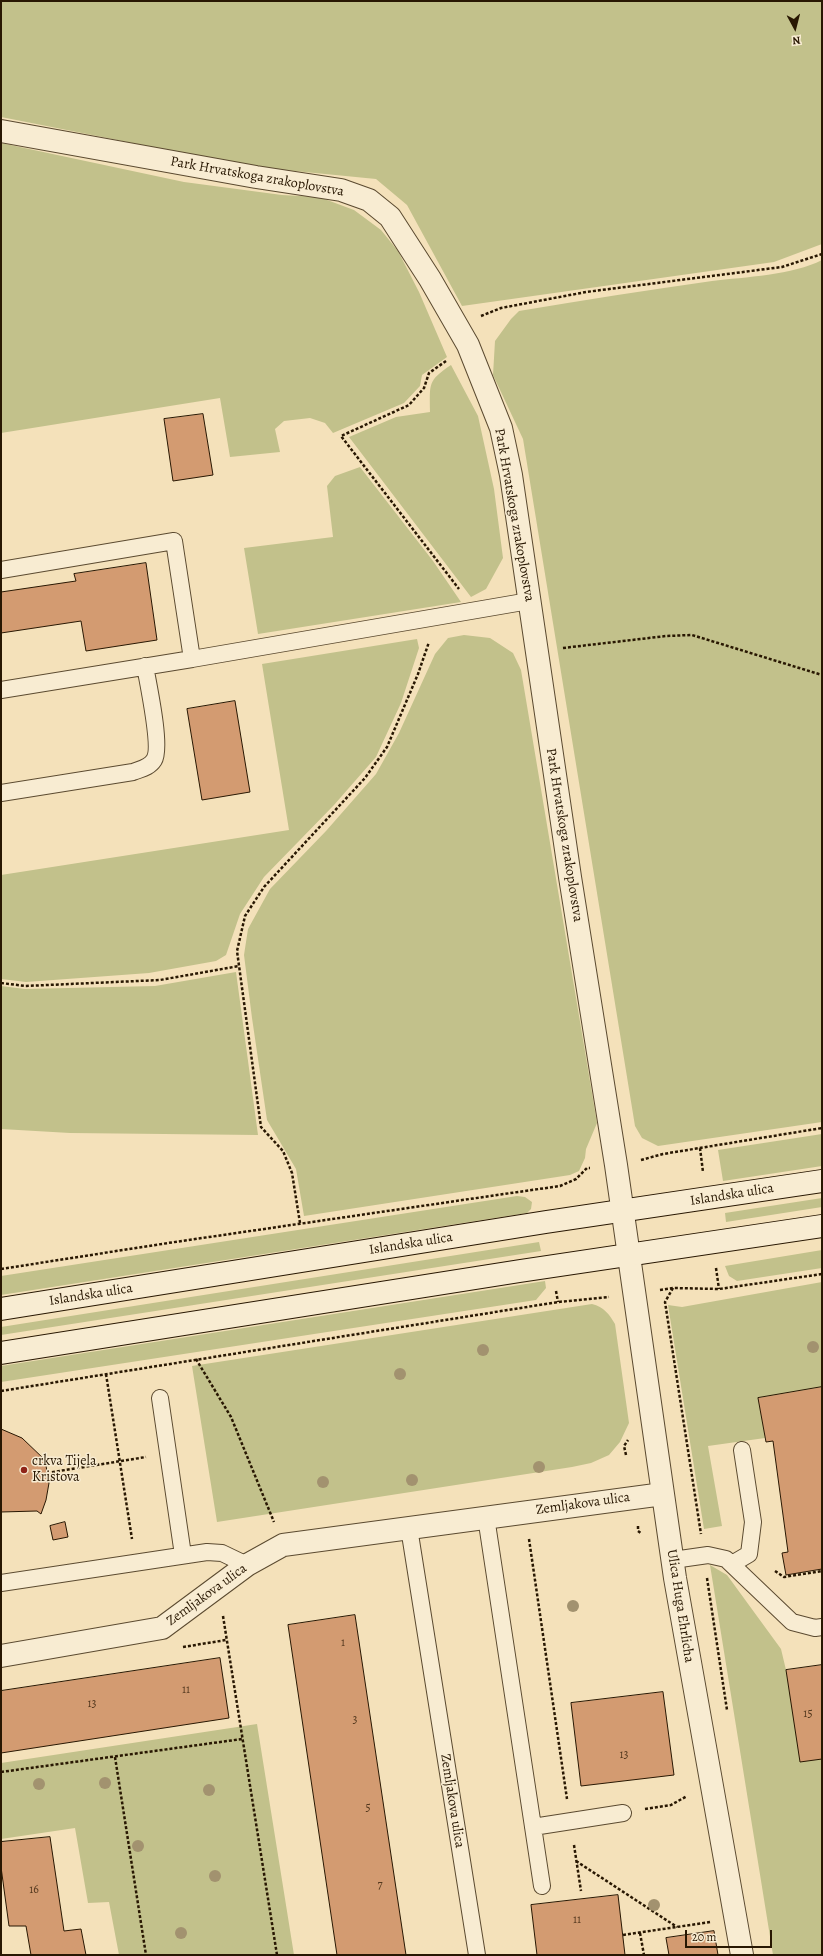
<!DOCTYPE html>
<style>
body{margin:0}
#map{position:relative;width:823px;height:1956px;overflow:hidden;background:#f4e1ba;font-family:Alegreya,serif}
canvas{display:block}
.frame{position:absolute;inset:0;border:2px solid #281702;pointer-events:none}
.north{position:absolute;left:775px;top:8px;width:40px;height:40px;-webkit-text-stroke:3px #f8ecd2;paint-order:stroke;rotate:173deg;font-size:11px;font-weight:700;line-height:16px;text-align:center;color:#281702}
.north::after{content:'';display:block;margin:auto;width:14px;height:18px;background:#281702;clip-path:polygon(50% 0,100% 100%,50% 72%,0 100%)}
.scale{position:absolute;left:685px;top:1930px;width:87px;height:18px;box-sizing:border-box;border:2px solid #281702;border-top:0;padding-left:5px;font-size:12px;line-height:14px;white-space:nowrap;color:#281702;-webkit-text-stroke:3px #f8ecd2;paint-order:stroke}
</style>
<div id="map">
<canvas width="823" height="1956"></canvas>
<div class="frame"></div>
<div class="north">N</div>
<div class="scale">20 m</div>
</div>
<script>
const g = document.querySelector('canvas').getContext('2d');
g.lineJoin = 'round';
function paint(path, color) { g.fillStyle = color; g.fill(path, 'evenodd'); }
function stroke(path, color, width, dash) { g.strokeStyle = color; g.lineWidth = width; g.lineCap = dash ? 'butt' : 'round'; g.setLineDash(dash || []); g.stroke(path); }
function drawText(font, color, halo, rows, align = 'center') {
  g.font = font + ' Alegreya,serif'; g.lineWidth = 3; g.setLineDash([]); g.textBaseline = 'middle'; g.strokeStyle = halo; g.fillStyle = color; for (const [text, x, y, turn = 0] of rows) {
    g.save(); g.translate(x, y); g.rotate((+turn || 0) * Math.PI / 180); g.textAlign = isNaN(turn) ? turn : align; if (halo) g.strokeText(text, 0, 0); g.fillText(text, 0, 0); g.restore();
  }
}
paint(new Path2D(`
 M1,1H822V244L774,262L462,306L407,205L376,179L254,167L1,117Z
 M1,143L184,182L282,195L319,197L354,210L381,230L398,251L419,292L447,357L422,375L420,386L404,403L333,433L325,423L310,418L284,421L275,429L280,452L230,457L220,398L1,433Z
 M822,260V1122L658,1146L642,1138L635,1126L523,439L493,375L495,341L511,319L519,311C584,300 648,290 712,281C745,277 793,275 822,260Z
 M451,365L478,416L494,489L503,558L486,589L471,597L349,437L396,417L430,412C430,384 427,381 451,365Z
 M360,467L433,561L461,602L258,634L244,548L333,537L327,486L335,476Z
 M464,635L490,638L513,653L521,670L597,1123L586,1149L585,1158L579,1171L570,1175L304,1216L296,1169L267,1120L252,1018L244,955L248,929L270,889L326,831L376,774L399,733L435,654L448,638Z
 M417,639L419,648L401,703L376,757L334,805L264,877L240,914L226,955L216,961L149,973L26,982L1,979V875L289,830L262,664Z
 M236,972L258,1135L70,1133L1,1129V986L25,989L155,986Z
 M822,1134V1166L723,1181L718,1150Z
 M517,1196L525,1197L532,1202L531,1209L527,1213L1,1295V1276Z
 M822,1198V1207L726,1222L725,1213Z
 M539,1242L541,1251L1,1335V1327Z
 M822,1250V1268L737,1281L729,1276L725,1266Z
 M545,1281L546,1288L536,1300L1,1382V1366Z
 M822,1282V1387L759,1398L765,1438L708,1446L722,1526L704,1529L668,1305L682,1307Z
 M592,1304C604,1307 609,1314 615,1324L629,1423L620,1442L609,1455L591,1463L572,1467L217,1522L192,1366Z
 M710,1565L727,1575L781,1649L786,1670L822,1759V1955H773Z
 M257,1724L294,1955H119L109,1902L88,1903L75,1828L1,1839V1763Z`), '#c2c18b');
const building = new Path2D(`
 M203,414L213,475L173,481L164,419Z
 M146,563L157,640L86,651L81,621L1,633V592L76,581L74,574Z
 M235,701L250,792L202,800L187,709Z
 M822,1387V1569L786,1575L782,1553L788,1552L773,1441L766,1442L758,1398Z
 M1,1429L22,1438L45,1460L49,1483L46,1500L41,1514L37,1511L1,1512Z
 M65,1522L68,1537L53,1540L50,1526Z
 M355,1615L406,1955H337L288,1625Z
 M220,1658L229,1718L1,1753V1691Z
 M822,1665V1759L800,1762L786,1670Z
 M663,1692L674,1775L581,1786L571,1703Z
 M50,1837L64,1931L81,1929L86,1955H31L26,1926H9L1,1867V1842Z
 M618,1895L625,1955H537L531,1905Z
 M714,1931L718,1955H669L666,1938Z`);
paint(building, '#d39b71');
stroke(building, '#281702', 1);
const lane = new Path2D(`
 M1,570L174,541L192,659L529,601
 M1,690L192,659
 M1,793L133,772C140,769 149,768 154,760C162,748 148,683 145,666
 M160,1398L183,1555
 M486,1517L542,1886
 M409,1528L477,1955
 M673,1560L708,1555L726,1559L792,1622L815,1628L822,1627
 M732,1564L749,1554L753,1522L742,1450
 M1,1583L207,1552L222,1553L247,1565
 M533,1827L623,1813`);
const street = new Path2D(`
 M1,131L256,177L341,190L369,200L390,217L430,279L468,345L501,428L511,475L570,877L616,1165L675,1578L742,1955
 M1,1656L162,1628L247,1565L283,1545L663,1494`);
const secondary = new Path2D(`
 M1,1309L546,1222L822,1181
 M1,1353L520,1271L822,1226`);
stroke(lane, '#5b4a30', 18);
stroke(street, '#5b4a30', 24);
stroke(secondary, '#281702', 24);
stroke(new Path2D(`
 M481,316L501,308L586,292L782,267L822,254
 M446,361L429,373L424,388L409,405L341,436L459,589
 M563,648L666,636L692,635L822,675
 M1,983L25,986L160,980L239,966
 M700,1148L703,1172
 M641,1160L663,1154L822,1128
 M300,1223L292,1173L283,1151L261,1127L237,951L245,916L264,887L365,778L387,747L418,674L429,642
 M716,1268L719,1289
 M1,1269L168,1243L504,1194L560,1186L576,1179L587,1168H590
 M673,1288L665,1302L701,1534
 M660,1290L673,1288L719,1289L822,1274
 M556,1291L558,1302
 M196,1359L231,1417L274,1522
 M106,1374L132,1539
 M1,1391L558,1302L609,1297
 M626,1455L624,1446L628,1440
 M47,1473L146,1457
 M638,1526V1531L642,1534
 M529,1539L567,1799
 M775,1571L784,1577L822,1571
 M707,1578L727,1710
 M223,1616L277,1955
 M183,1647L226,1640
 M115,1757L146,1955
 M1,1772L242,1739
 M645,1809L671,1805L687,1796
 M574,1845L581,1891
 M576,1861L677,1927
 M640,1933L644,1955
 M623,1935L710,1922`), '#281702', 2.5, [3, 2]);
stroke(lane, '#f8ecd2', 16);
stroke(street, '#f8ecd2', 22);
stroke(secondary, '#f8ecd2', 22);
g.fillStyle = '#a2926f';
for (const [x, y] of [
 [813,1347],
 [483,1350],
 [400,1374],
 [539,1467],
 [412,1480],
 [323,1482],
 [573,1606],
 [105,1783],
 [39,1784],
 [209,1790],
 [138,1846],
 [215,1876],
 [654,1905],
 [181,1933]
]) { g.beginPath(); g.arc(x, y, 6, 0, 2 * Math.PI); g.fill(); }
for (const [x, y, r, color] of [
 [24,1470,4,"#8f2418"]
]) { const dot = new Path2D(); dot.arc(x, y, r, 0, 2 * Math.PI); g.fillStyle = color; g.fill(dot); stroke(dot, '#f8ecd2', 1.5); }
drawText('12px', '#53381e', null, [
 ["1",343,1643],
 ["11",186,1690],
 ["13",92,1704],
 ["15",808,1714],
 ["3",355,1720],
 ["13",624,1755],
 ["5",368,1808],
 ["7",380,1885],
 ["16",34,1890],
 ["11",577,1920]
]);
drawText('14px', '#281702', '#f8ecd2', [
 ["Park Hrvatskoga zrakoplovstva",257,177,10],
 ["Park Hrvatskoga zrakoplovstva",514,515,80],
 ["Park Hrvatskoga zrakoplovstva",564,835,81],
 ["Islandska ulica",732,1195,-9],
 ["Islandska ulica",411,1244,-9],
 ["Islandska ulica",91,1295,-9],
 ["Zemljakova ulica",583,1504,-8],
 ["Zemljakova ulica",207,1595,-36],
 ["Ulica Huga Ehrlicha",680,1606,81],
 ["Zemljakova ulica",452,1801,81]
]);
drawText('14px', '#281702', '#f8ecd2', [
 ["crkva Tijela",32,1462],
 ["Kristova",32,1478]
], 'left');
</script>
